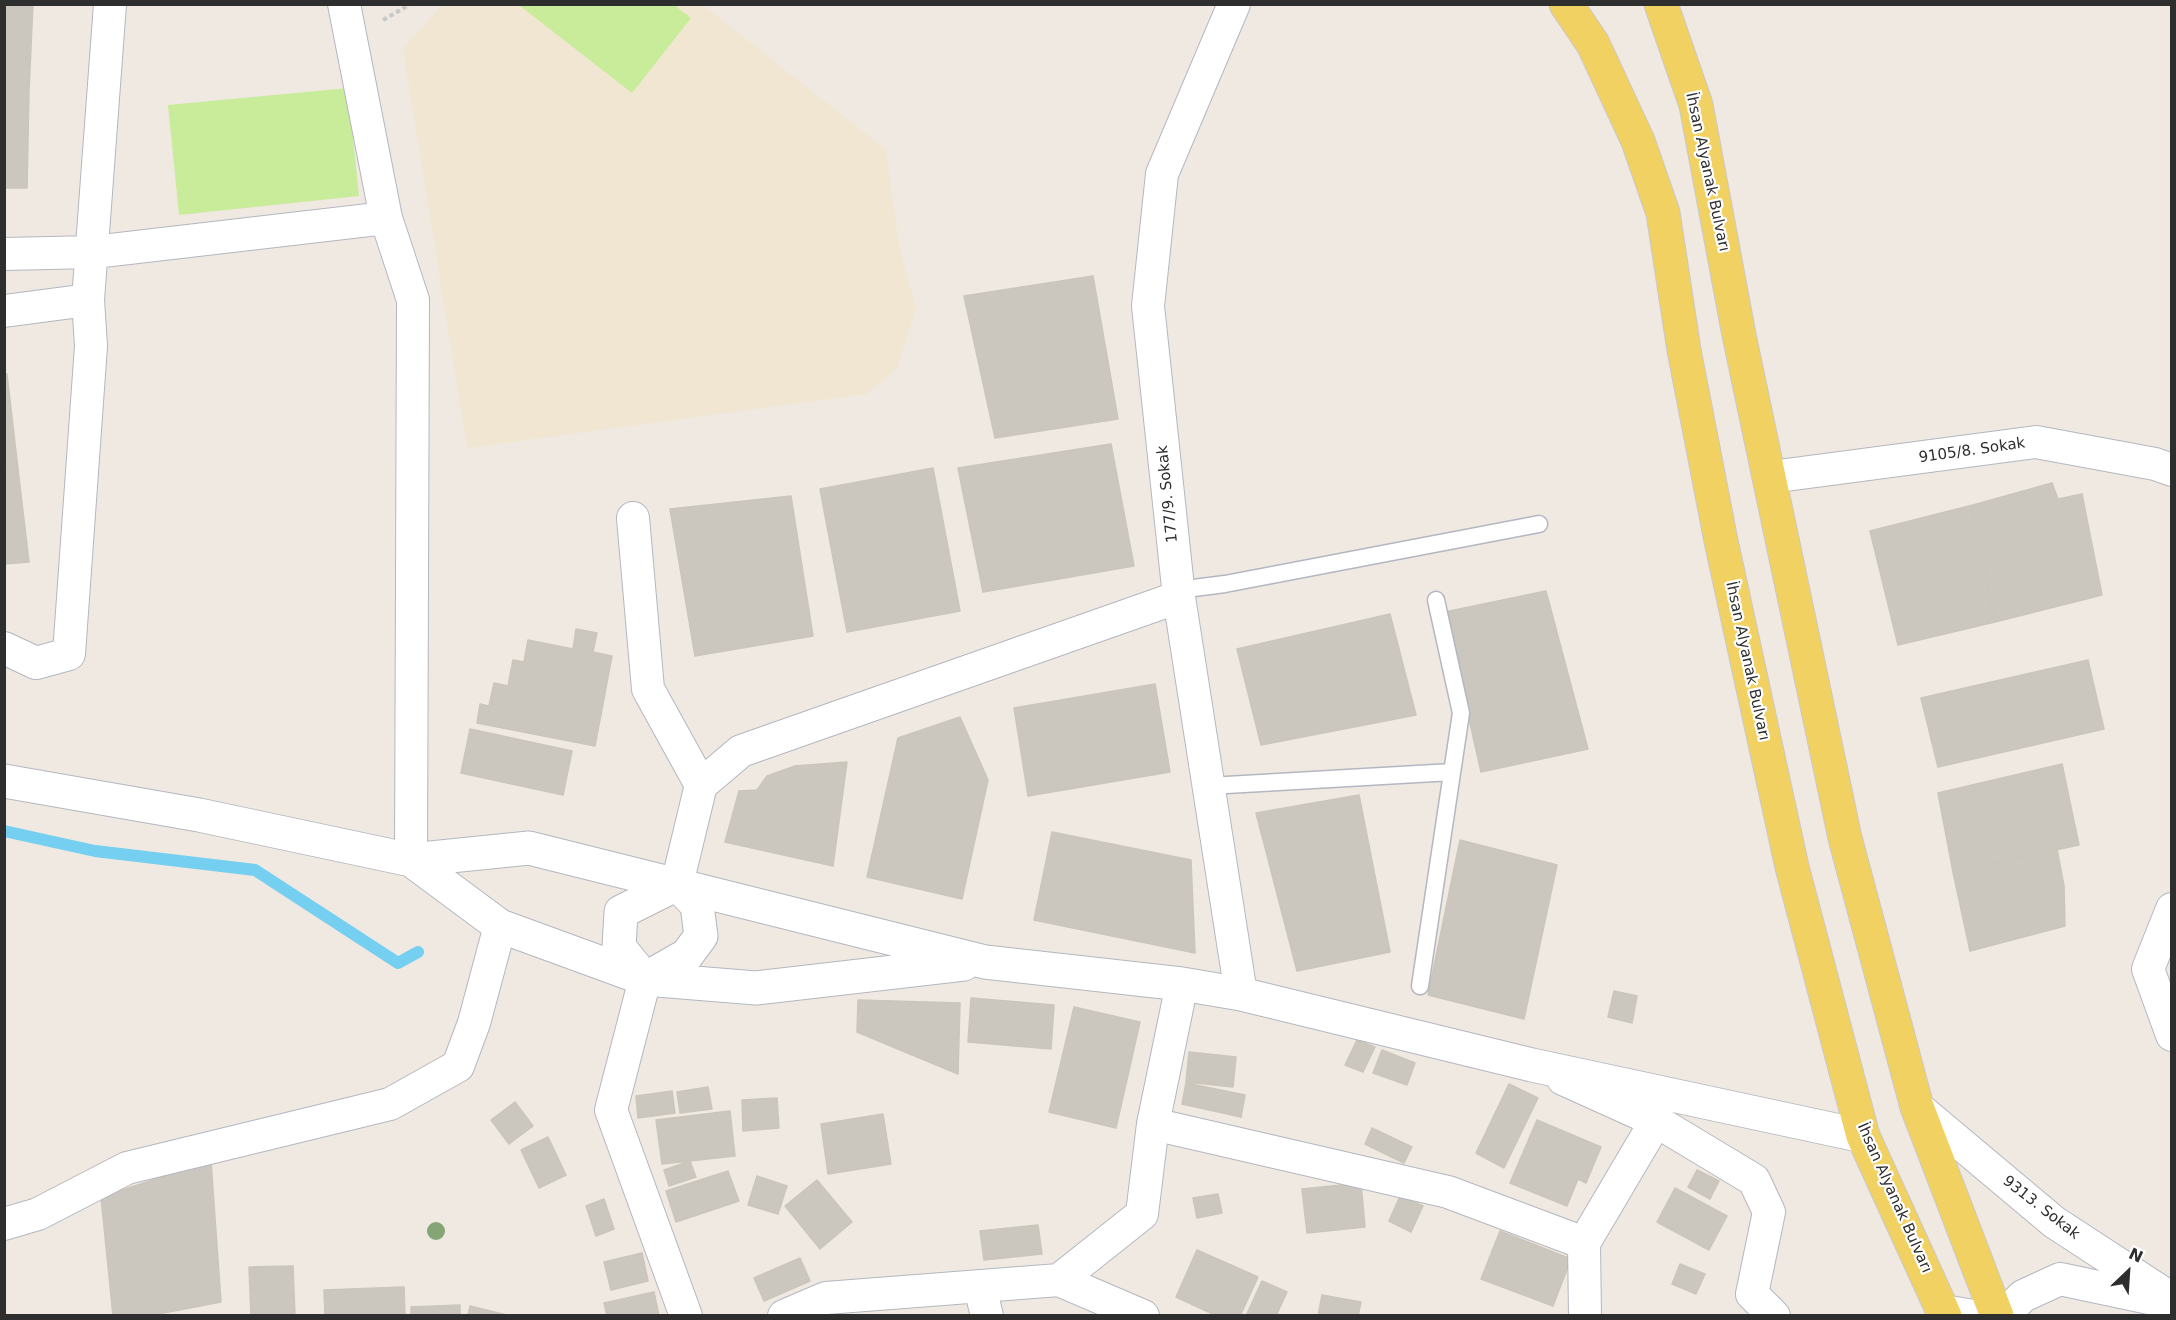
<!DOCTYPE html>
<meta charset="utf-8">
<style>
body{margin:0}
#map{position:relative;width:2176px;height:1320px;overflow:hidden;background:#efe9e1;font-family:"DejaVu Sans",sans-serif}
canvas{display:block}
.frame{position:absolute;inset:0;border:6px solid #2e2e2e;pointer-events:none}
.north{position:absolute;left:2098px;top:1242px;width:60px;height:60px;-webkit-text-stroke:4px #fff;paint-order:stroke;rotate:25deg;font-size:16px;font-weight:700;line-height:24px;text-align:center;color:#2e2e2e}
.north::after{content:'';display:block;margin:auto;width:21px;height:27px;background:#2e2e2e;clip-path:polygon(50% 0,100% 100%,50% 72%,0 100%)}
</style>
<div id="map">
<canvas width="2176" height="1320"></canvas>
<div class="frame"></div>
<div class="north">N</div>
</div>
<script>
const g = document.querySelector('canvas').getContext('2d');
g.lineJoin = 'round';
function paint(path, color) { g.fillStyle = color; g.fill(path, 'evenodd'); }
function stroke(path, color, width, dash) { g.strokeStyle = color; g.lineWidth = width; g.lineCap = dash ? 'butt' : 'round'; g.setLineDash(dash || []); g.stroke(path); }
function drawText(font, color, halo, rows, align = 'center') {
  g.font = font + ' "DejaVu Sans",sans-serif'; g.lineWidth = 4.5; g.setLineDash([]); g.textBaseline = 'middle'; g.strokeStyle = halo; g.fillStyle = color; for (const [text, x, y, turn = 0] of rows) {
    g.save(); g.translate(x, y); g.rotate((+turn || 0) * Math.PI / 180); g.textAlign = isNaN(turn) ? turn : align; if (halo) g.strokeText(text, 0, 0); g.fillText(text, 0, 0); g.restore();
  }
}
paint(new Path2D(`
 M442,5H703L886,150L899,246L916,308L897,368L866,394L467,448L403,49Z`), '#f0e6d1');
paint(new Path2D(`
 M519,5H674L691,18L632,93Z
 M348,88L359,196L179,215L168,105Z`), '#c9ec9a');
stroke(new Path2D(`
 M4,831L95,851L255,870L398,963L418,952`), '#75cff0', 12);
const building = new Path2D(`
 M4,4H33L29,90L4,88Z
 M4,88L29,90L27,188H4Z
 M1093,276L1118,419L995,438L964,296Z
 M4,374H7L18,469L4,470Z
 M1111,444L1134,566L983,592L958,468Z
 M933,468L960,611L847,632L820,489Z
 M18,469L29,562L4,564V470Z
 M2052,483L2058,499L2082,494L2102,595L1995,622L1973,505Z
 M791,496L813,636L695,656L670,509Z
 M1973,505L1995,622L1898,645L1870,531Z
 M1546,591L1588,749L1481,772L1445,612Z
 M1390,614L1416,715L1261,745L1237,649Z
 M576,629L597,633L593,652L612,656L595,746L477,723L480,704L489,706L494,683L508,686L513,660L524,662L528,640L573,649Z
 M2088,660L2104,729L1938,767L1921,698Z
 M1155,684L1170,772L1028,796L1014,708Z
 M960,717L988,780L962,899L867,877L898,738Z
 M470,729L572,751L563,795L461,773Z
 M847,762L833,866L725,842L739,791L757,790L767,776L795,766Z
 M2062,764L2079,845L1953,872L1938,793Z
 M1359,795L1390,952L1297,971L1256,813Z
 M1052,832L1191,860L1195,953L1034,920Z
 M1460,840L1557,865L1524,1019L1428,995Z
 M2057,849L2064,886L2065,926L1970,951L1953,872Z
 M1614,991L1637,996L1632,1023L1608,1017Z
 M971,998L1054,1005L1051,1049L968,1042Z
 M858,1000L960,1003L958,1074L857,1032Z
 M1074,1007L1140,1022L1116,1128L1049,1112Z
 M1357,1040L1375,1047L1363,1072L1345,1065Z
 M1382,1050L1415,1063L1407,1085L1373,1073Z
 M1189,1052L1236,1057L1233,1087L1186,1082Z
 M1186,1083L1245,1095L1241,1117L1182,1104Z
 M1509,1084L1538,1098L1504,1168L1476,1153Z
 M708,1087L712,1109L680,1113L677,1092Z
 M672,1091L675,1113L638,1118L636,1096Z
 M777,1098L779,1128L743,1131L742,1100Z
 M515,1102L533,1126L509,1144L491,1120Z
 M730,1111L735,1156L662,1164L656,1120Z
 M883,1114L891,1164L828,1174L821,1124Z
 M1537,1120L1601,1147L1586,1183L1578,1179L1567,1206L1510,1183Z
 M1372,1128L1412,1147L1404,1163L1365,1144Z
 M548,1137L566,1175L539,1188L521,1150Z
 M211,1161L221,1302L148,1316H113L101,1197Z
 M690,1161L696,1177L669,1186L664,1170Z
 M1697,1170L1719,1181L1710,1199L1688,1187Z
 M728,1171L739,1201L676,1222L666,1191Z
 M757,1176L787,1186L778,1214L748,1205Z
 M817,1180L852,1222L820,1249L785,1206Z
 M1361,1183L1365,1227L1307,1233L1302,1189Z
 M1675,1188L1727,1216L1709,1250L1657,1222Z
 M1218,1194L1222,1213L1197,1218L1193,1198Z
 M1400,1196L1423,1206L1411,1232L1389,1221Z
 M604,1199L614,1229L596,1236L586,1206Z
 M1038,1225L1042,1254L984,1260L980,1231Z
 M1500,1231L1571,1259L1553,1306L1481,1279Z
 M1197,1250L1258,1277L1240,1316H1217L1176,1297Z
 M642,1253L648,1281L611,1290L604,1262Z
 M800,1258L810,1281L764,1301L754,1278Z
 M1680,1264L1705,1274L1696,1294L1672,1284Z
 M293,1266L295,1316H251L249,1267Z
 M1262,1281L1287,1292L1276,1316H1246Z
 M404,1287L405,1316H325L324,1290Z
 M654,1292L659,1316H607L604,1303Z
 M1322,1295L1361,1302L1358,1316H1318Z
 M460,1305V1316H411V1307Z
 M470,1306L511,1316H468Z`);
paint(building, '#cbc7bf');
stroke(building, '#cbc5ba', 1.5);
const service = new Path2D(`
 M1178,590L1225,584L1539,524
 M1209,786L1452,772
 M1420,986L1461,713L1436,600`);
const minor = new Path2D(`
 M344,4L386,218L413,300L411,860
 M1234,4L1162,174L1148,306L1179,597L1241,994
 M4,254L94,252L386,218
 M4,311L88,300L110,4
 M1771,477L2036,442L2155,464L2172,470
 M633,518L648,689L701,785L677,884
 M4,648L36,663L69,654L91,346L88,300
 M701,785L741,751L1179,597
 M2172,909L2148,969L2172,1035
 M645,979L611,1110L686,1316
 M1182,984L1153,1124L1448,1192L1584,1243
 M1563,1079L1656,1121L1754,1180L1769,1212L1752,1294L1774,1316
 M1917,1107L2054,1222L2172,1299
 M4,1224L38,1214L127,1168L390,1104L458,1066L474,1023L500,926
 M1059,1280L1142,1214L1153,1124
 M980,1287L987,1316
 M1944,1311L1973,1316
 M784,1316L826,1298L1059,1280L1143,1316
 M1585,1316L1584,1243L1656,1121
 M2003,1316L2023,1296L2060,1279L2159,1300`);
const tertiary = new Path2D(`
 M4,781L199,815L411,860L529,848L985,962L1182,984L1241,994L1532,1065L1863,1136
 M411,860L500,926L645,979L756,988L964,964
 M677,884L697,905L701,936L687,955L645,979L619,947L621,912Z`);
const primary = new Path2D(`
 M1566,4L1593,44L1638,141L1663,213L1684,350L1721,541L1792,867L1863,1136L1945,1316
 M1661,4L1696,105L1739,335L1845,838L1917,1107L1997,1316`);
stroke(service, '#b4b7c1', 19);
stroke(minor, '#b4b7c1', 34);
stroke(tertiary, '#b4b7c1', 35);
stroke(primary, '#c9c9c9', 35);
stroke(new Path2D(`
 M383,20L411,4`), '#c9c9c9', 4, [4.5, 3]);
stroke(service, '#fff', 16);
stroke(minor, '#fff', 32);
stroke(tertiary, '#fff', 33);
stroke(primary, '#f2d163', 33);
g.fillStyle = '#84a574';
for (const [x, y] of [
 [436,1231]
]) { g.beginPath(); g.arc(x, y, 9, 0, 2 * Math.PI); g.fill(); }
drawText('15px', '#2e2e2e', '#fff', [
 ["İhsan Alyanak Bulvarı",1707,172,78],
 ["9105/8. Sokak",1972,451,-8],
 ["177/9. Sokak",1168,494,-96],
 ["İhsan Alyanak Bulvarı",1747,661,78],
 ["İhsan Alyanak Bulvarı",1894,1198,66],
 ["9313. Sokak",2041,1208,38]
]);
</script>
